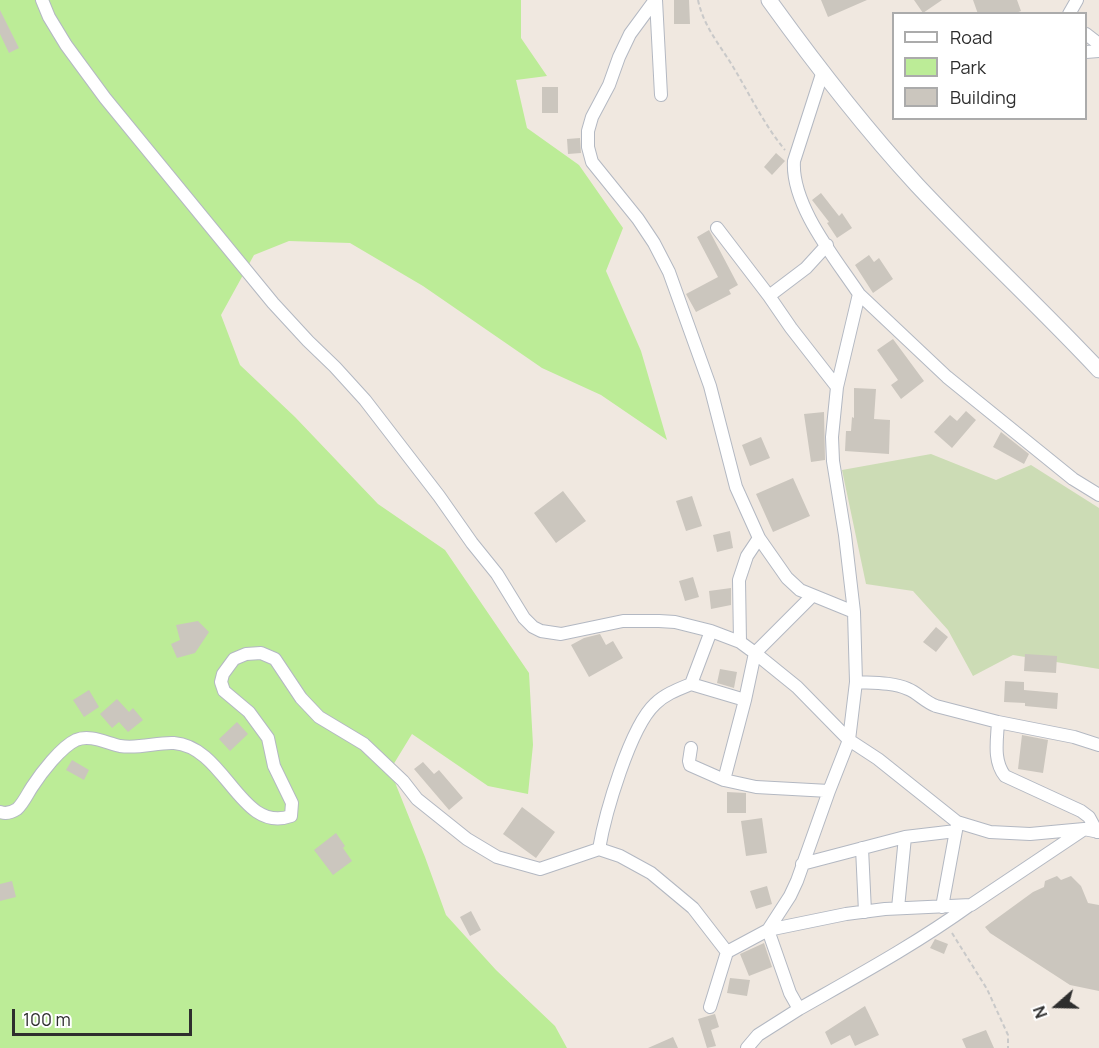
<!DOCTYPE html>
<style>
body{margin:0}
#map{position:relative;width:1099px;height:1048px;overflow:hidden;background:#f0e8e0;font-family:Manrope,sans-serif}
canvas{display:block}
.legend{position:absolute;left:892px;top:12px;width:195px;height:108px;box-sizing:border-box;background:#fff;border:2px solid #ababab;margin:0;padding:8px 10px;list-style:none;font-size:18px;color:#2e2e2e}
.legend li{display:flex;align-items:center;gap:12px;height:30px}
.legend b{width:30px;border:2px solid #ababab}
.north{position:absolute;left:1027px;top:976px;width:60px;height:60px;-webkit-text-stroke:4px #fff;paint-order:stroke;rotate:250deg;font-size:16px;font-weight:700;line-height:24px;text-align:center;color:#2e2e2e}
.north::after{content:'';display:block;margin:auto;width:21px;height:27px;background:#2e2e2e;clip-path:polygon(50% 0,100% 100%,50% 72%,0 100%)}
.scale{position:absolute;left:12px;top:1009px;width:180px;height:27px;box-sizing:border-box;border:3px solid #2e2e2e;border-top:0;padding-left:8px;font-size:18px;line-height:21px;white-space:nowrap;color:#2e2e2e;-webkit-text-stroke:4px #fff;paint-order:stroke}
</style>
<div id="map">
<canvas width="1099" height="1048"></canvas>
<ul class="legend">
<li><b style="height:8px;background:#fff"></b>Road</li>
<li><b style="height:16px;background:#bcec97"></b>Park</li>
<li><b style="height:16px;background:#cbc6be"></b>Building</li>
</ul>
<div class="north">N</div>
<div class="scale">100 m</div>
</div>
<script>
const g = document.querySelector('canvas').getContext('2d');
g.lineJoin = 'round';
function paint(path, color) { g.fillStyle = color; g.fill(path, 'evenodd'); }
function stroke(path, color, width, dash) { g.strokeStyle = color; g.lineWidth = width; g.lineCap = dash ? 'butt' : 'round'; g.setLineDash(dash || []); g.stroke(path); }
paint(new Path2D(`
 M0,0H521V38L547,76L516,80L527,128L579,165L623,228L606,271L641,351L667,440L601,395L542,368L423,286L350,243L289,241L254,255L221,315L240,365L295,417L378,504L445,550L529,673L533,745L528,794L488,786L412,734L390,770L425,857L446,915L496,970L555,1026L567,1048H0Z`), '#bcec97');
paint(new Path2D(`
 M931,454L996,480L1031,465L1099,508V669L1013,655L973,676L948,630L913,591L866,584L842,470Z`), '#ccdcb5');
paint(new Path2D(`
 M674,0H689L690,24H674Z
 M821,0H867L828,17Z
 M914,0H942L923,13Z
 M973,0H1017L1021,11L1013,14H978Z
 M0,10L19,48L9,53L0,34Z
 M542,87H558V113H542Z
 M580,138L581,153L568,154L567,139Z
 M776,153L785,161L772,175L764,167Z
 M821,193L839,216L842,213L852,228L837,238L827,223L829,222L812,200Z
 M709,230L738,285L729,290L731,294L696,312L686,294L718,277L697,237Z
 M869,255L874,262L879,258L893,279L873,293L855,265Z
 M893,339L924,381L901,399L891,385L898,380L877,350Z
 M854,388L876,389L874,419L890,420L889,454L845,451L846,431H851L852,417L854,418Z
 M966,411L976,420L952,448L934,432L950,415L957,421Z
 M824,412L825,460L811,462L804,414Z
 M1001,432L1029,454L1024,464L993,447Z
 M761,437L770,458L750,466L742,445Z
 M793,478L810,516L773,532L756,494Z
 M563,491L586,521L556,543L534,513Z
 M692,496L702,526L686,531L676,501Z
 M730,531L733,548L717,552L713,535Z
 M693,577L699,597L685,601L679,581Z
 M731,588V605L711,609L709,591Z
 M198,621L209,632L195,653L177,658L171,644L180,640L176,625Z
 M936,627L948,637L936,652L923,642Z
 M600,634L606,645L613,641L623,658L589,677L571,645L584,638Z
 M1025,654L1057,656L1056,673L1024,671Z
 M720,669L737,672L734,688L717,683Z
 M1005,681L1024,682V690L1058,693L1057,709L1025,706V703L1004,702Z
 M89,690L99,707L84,717L73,700Z
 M117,699L129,712L133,708L143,720L128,732L119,722L112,728L100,714Z
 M237,722L248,734L230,751L219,739Z
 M1022,735L1048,740L1043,773L1018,769Z
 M72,760L89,770L84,780L66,770Z
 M423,762L434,774L439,770L463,798L449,810L414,769Z
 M727,792L746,793V813H727Z
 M522,807L555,832L536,858L503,834Z
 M762,818L767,853L746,856L741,821Z
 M336,833L345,846L343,848L352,861L333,875L314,850Z
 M1057,876L1061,880L1071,876L1081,886L1088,903L1099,905V991L1070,985L990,933L985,927L1033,892L1044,887L1045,881Z
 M12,881L16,897L0,901V884Z
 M767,886L772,904L756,909L750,891Z
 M471,911L481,930L470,936L460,917Z
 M935,939L948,944L944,954L930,948Z
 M764,943L772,967L749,976L740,954Z
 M730,978L750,980L747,996L727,993Z
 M865,1006L879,1035L855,1046L850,1035L831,1045L825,1032Z
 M715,1014L719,1027L711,1030L716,1046L707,1048L698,1019Z
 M986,1030L994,1048H966L962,1039Z
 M673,1037L678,1048H648Z`), '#cbc6be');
const minor = new Path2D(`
 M42,0L49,17L66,45L105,98L273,303L308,341L335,367L365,400L439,496L472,543L497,574L524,618L533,627L541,631L561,634L623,621H659L675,622L711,631L740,642L755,653L797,687L849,740L878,759L957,822L990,832L1030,834L1084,829L1099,832
 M655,0L630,34L619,57L609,85L592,117L588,131V147L592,162L638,219L654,243L669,272L710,386L736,487L759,538L787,578L800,590L854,612
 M656,0L661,95
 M1069,14L1077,0
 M1086,34L1099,44
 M1086,52L1099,51
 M822,74L794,161C791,205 835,258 859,294L837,387L832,437L833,461L845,535L854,612L856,682L849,740L829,791L797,881L790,896L768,930L846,914L885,909L971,905L1083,830
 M717,228L769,296L791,328L837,387
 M859,294L947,377L1073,479L1099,495
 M769,296L806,268L827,245
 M740,642L739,580L747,556L759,538
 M856,682C872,683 892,682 908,689C918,693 925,702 936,706L998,722L1074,737L1099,745
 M691,684L711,631
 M998,722C997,741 993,761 1005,776L1081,811L1089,817L1097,832
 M691,748L689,761L690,765L724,780L756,787L829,791
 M724,780L745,700L755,653L812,596
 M0,812C6,814 11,813 17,809C23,804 28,793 32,787C41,773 61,747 76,740C90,734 106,743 120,746C140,749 157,742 174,743C226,747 240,834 291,816L292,803L274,766L268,738L249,712L224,691L221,682L223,674L234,659L246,654L261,653L275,659L301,698L319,717L364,744L403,781L417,799L467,839L497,857L540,869L599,849L620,856L651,873L693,908L727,952
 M862,848L865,912
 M599,849C605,814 630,727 655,704C665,694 679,689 691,684L745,700
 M802,864L905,837L956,831
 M942,907L957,825
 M898,908L905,837
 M710,1007L727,952L768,930L790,993L799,1009C857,976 916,944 970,905
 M747,1048L758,1035L799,1009`);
const tertiary = new Path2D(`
 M769,0C815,64 863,126 917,185C976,248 1040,307 1099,370`);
stroke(minor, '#b3b8c2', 14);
stroke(tertiary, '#b3b8c2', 17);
stroke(new Path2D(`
 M698,0C704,28 721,46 735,70C751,97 765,126 785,150
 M952,933L987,989L1008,1035V1048`), '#c9c9c9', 2, [4.5, 3]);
stroke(minor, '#fff', 12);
stroke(tertiary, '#fff', 15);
</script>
